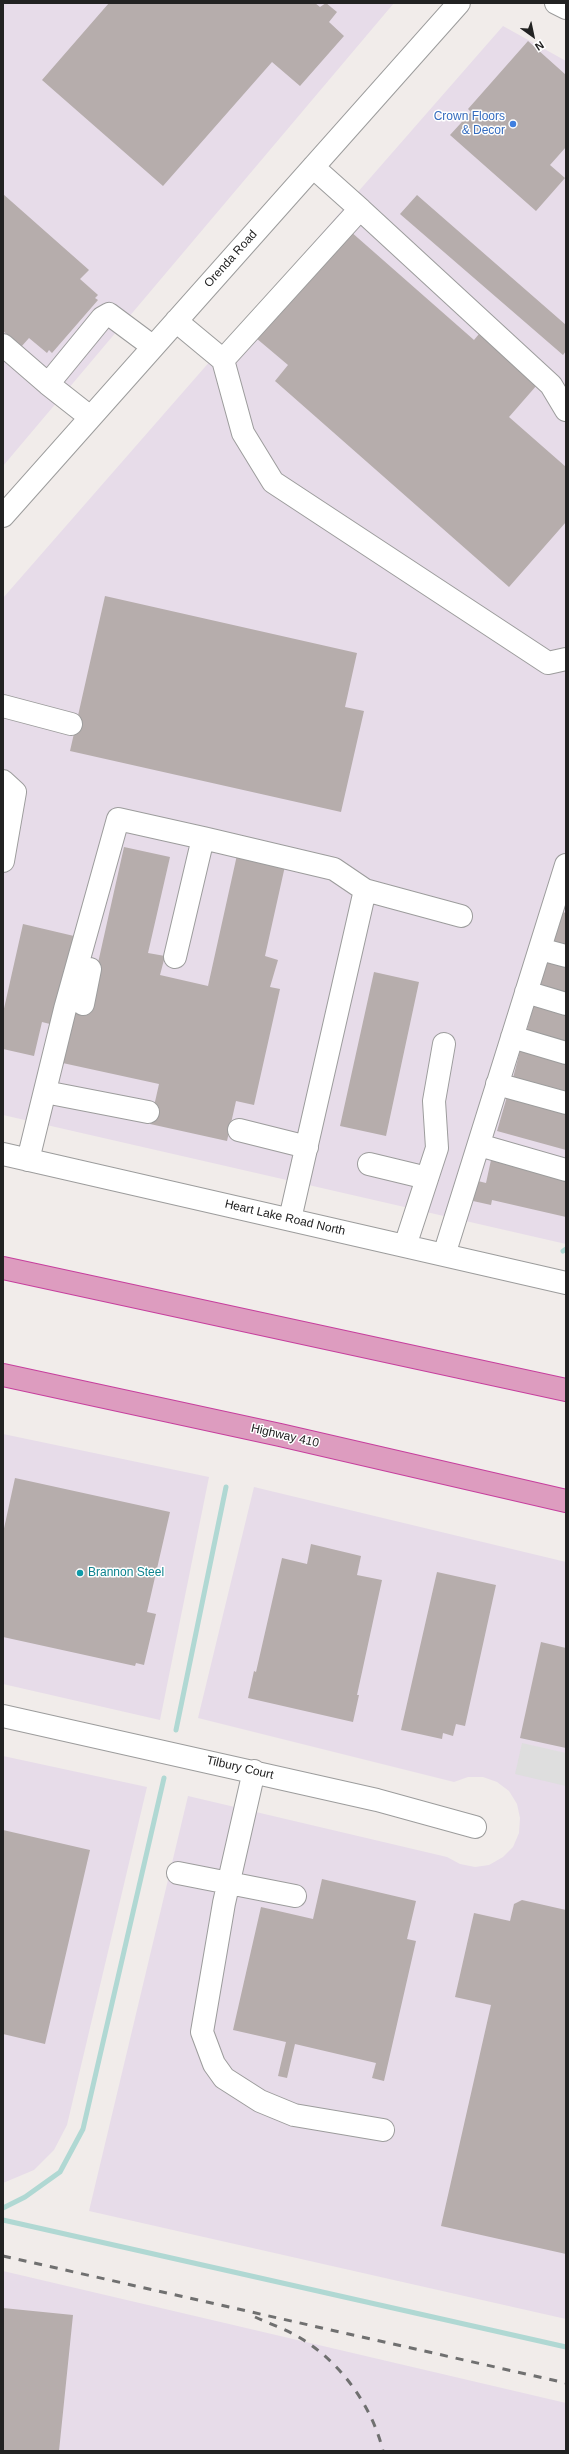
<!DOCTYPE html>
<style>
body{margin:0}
#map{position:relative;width:569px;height:2454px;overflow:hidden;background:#f1ecea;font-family:Helvetica,sans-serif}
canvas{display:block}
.frame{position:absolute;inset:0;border:4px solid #222;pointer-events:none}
.north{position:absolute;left:513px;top:16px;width:40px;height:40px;-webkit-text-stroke:3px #fff;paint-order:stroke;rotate:147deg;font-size:11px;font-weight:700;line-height:16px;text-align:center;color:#222}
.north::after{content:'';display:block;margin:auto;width:14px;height:18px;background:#222;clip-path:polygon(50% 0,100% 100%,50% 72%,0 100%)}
</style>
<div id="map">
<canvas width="569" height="2454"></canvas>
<div class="frame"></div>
<div class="north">N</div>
</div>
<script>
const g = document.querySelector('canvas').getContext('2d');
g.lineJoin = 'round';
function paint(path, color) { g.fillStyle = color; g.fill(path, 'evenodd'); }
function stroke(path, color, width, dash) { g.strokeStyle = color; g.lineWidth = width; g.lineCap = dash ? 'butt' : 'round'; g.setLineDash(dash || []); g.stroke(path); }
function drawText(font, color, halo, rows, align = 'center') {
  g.font = font + ' Helvetica,sans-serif'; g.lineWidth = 3; g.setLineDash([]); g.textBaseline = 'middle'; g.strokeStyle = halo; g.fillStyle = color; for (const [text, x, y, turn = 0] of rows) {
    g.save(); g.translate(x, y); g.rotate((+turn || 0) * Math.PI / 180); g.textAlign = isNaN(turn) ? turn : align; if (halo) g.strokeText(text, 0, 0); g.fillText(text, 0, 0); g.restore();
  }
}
paint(new Path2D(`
 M3,3H394L3,466Z
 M503,26L566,61V1244L3,1115V598Z
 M3,1434L209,1477L160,1720L3,1684Z
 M254,1487L566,1562V2319L89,2211L188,1796L447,1857L460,1864L475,1867L489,1865L503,1857L513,1847L519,1833L520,1818L517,1804L509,1791L497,1782L483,1777H468L454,1782L198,1718Z
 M3,1756L147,1787L67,2125L54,2150L34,2170L3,2183Z
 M3,2271L566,2403V2451H3Z`), '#e7dce9');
paint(new Path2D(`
 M522,1743L566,1753V1786L515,1774Z`), '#dedede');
stroke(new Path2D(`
 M563,1251L566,1249
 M176,1730L226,1487
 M3,2208L25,2197L60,2172L83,2129L164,1778
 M3,2220L566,2347`), '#b0d8d3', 5);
paint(new Path2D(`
 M109,3H315L320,7L326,3L337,12L329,22L344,36L300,86L272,62L163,186L42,80Z
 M528,41L566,75V147L550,165L565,178L536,211L450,135L471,112L468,109Z
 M3,194L89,270L80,279L98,295L95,298L98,300L52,353L49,350L47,353L29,338L21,347L3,331Z
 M417,195L566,325V351L563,355L400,214Z
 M350,231L474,340L479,334L537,385L509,417L566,467V522L509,587L275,381L288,365L256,338Z
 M105,596L357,653L345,707L364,711L341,812L70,751Z
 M124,847L170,857L148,953L165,956L160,975L208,986L237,855L285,866L265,956L278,960L270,987L280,989L254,1105L236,1101L227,1141L150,1124L159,1084L58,1062L70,1009L87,1012Z
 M559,911L566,913V946L551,942Z
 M23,924L74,936L54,1025L42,1022L34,1056L3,1049V1013Z
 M546,957L566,962V995L538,987Z
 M374,972L419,982L386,1136L340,1126Z
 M535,1001L566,1010V1045L526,1033Z
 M521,1047L566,1060V1093L513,1078Z
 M508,1093L566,1110V1150L497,1131Z
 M491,1160L566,1177V1217L492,1200L491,1205L473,1201L478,1181L486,1183Z
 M15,1478L170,1512L147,1612L156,1614L144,1665L136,1663L135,1666L3,1637V1533Z
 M311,1544L361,1556L357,1575L382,1580L357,1695H359L353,1722L248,1698L254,1671L256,1672L282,1558L307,1564Z
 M437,1572L496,1585L465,1726L456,1724L453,1736L443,1733L442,1739L401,1730Z
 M541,1642L566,1648V1748L520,1738Z
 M3,1830L90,1850L45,2044L3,2034Z
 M322,1879L416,1901L407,1939L416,1941L384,2081L372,2078L376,2063L295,2044L287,2078L278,2076L286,2042L233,2030L261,1907L313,1919Z
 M522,1900L566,1910V2254L441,2226L491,2005L455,1997L474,1913L510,1921L514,1904Z
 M3,2308L73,2315L59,2451H3Z`), '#b6adac');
const minor = new Path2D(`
 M556,3L566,8
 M360,209L551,385L566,410
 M176,321L223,360L360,209L313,167
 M3,345L48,384
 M223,360L243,433L273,482L548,663L566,659
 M90,417L48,384L102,318L109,314L152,346
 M3,516L459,3
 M3,706L71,724
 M3,781L15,792L3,861
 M540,949L566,956
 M175,957L203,838L334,869L365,890
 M526,992L566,1004
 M83,1004L90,969
 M512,1037L566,1053
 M497,1084L566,1103
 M45,1092L148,1112
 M239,1130L307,1147
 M479,1145L566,1170
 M3,1154L566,1283
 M28,1160L65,1009L118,819L203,838
 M369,1164L427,1178
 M290,1219L365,890L461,916
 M405,1246L437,1148L434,1101L444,1044
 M444,1255L566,865
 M3,1716L377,1800L475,1827
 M254,1771L224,1903L202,2032L214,2064L224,2078L260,2101L294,2115L383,2130
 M178,1873L295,1896`);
const highway = new Path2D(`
 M3,1268L566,1390
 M3,1375L280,1435L566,1501`);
stroke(minor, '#9c9c9c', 24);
stroke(highway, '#c63f9d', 24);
stroke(minor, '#fff', 22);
stroke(highway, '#dd9cbf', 22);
stroke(new Path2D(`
 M3,2256L566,2383
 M255,2317C270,2324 288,2330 302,2339C341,2363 372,2406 383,2451`), '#707070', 3, [8, 8]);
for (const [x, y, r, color] of [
 [513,124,4,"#3f7fe0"],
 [80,1573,4,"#0f9aa8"]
]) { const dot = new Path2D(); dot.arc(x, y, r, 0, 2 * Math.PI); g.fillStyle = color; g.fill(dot); stroke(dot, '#fff', 1.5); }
drawText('12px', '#366cbe', '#fff', [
 ["Crown Floors",505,117],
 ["& Decor",505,131]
], 'right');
drawText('12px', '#222', '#fff', [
 ["Orenda Road",231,259,-48],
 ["Heart Lake Road North",285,1218,13],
 ["Highway 410",285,1436,13],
 ["Tilbury Court",240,1768,13]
]);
drawText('12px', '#0d838f', '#fff', [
 ["Brannon Steel",88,1573]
], 'left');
</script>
